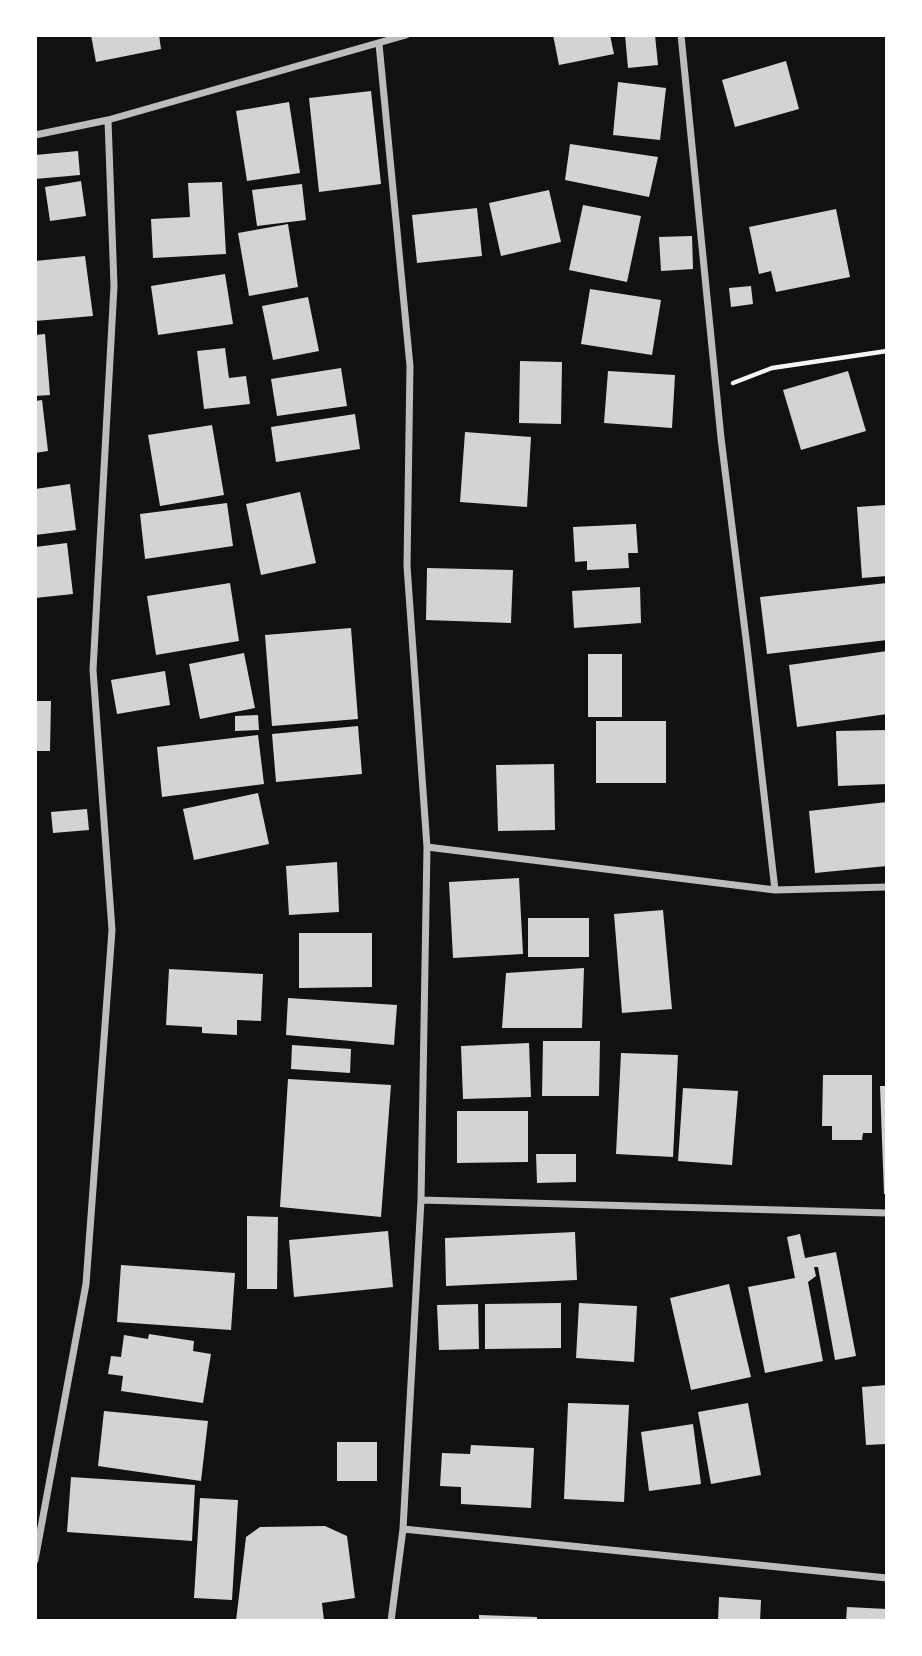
<!DOCTYPE html>
<style>
body{margin:0}
#map{position:relative;width:922px;height:1656px;overflow:hidden;background:#111;font-family:"Libre Baskerville",serif}
canvas{display:block}
.frame{position:absolute;inset:0;border:37px solid #fff;pointer-events:none}
</style>
<div id="map">
<canvas width="922" height="1656"></canvas>
<div class="frame"></div>
</div>
<script>
const g = document.querySelector('canvas').getContext('2d');
g.lineJoin = 'round';
function paint(path, color) { g.fillStyle = color; g.fill(path, 'evenodd'); }
function stroke(path, color, width, dash) { g.strokeStyle = color; g.lineWidth = width; g.lineCap = dash ? 'butt' : 'round'; g.setLineDash(dash || []); g.stroke(path); }
paint(new Path2D(`
 M91,35H159L161,49L96,62Z
 M553,35H610L614,54L559,65Z
 M625,35H655L658,65L628,68Z
 M786,61L799,109L735,127L722,80Z
 M618,82L666,88L660,140L613,135Z
 M371,91L381,184L319,192L309,98Z
 M289,102L300,173L247,181L236,111Z
 M570,144L658,157L649,197L565,180Z
 M78,151L80,175L35,179V155Z
 M81,181L86,216L50,221L45,187Z
 M222,182L226,254L153,258L151,219L190,217L188,183Z
 M302,184L306,220L257,226L252,190Z
 M549,190L561,242L501,256L489,203Z
 M583,205L641,216L627,282L569,270Z
 M477,208L482,256L417,263L412,215Z
 M836,209L850,277L776,292L771,271L759,274L749,227Z
 M288,224L298,287L249,296L238,233Z
 M692,236L693,269L661,271L659,237Z
 M85,256L93,316L35,321V261Z
 M225,274L233,324L158,335L151,286Z
 M751,286L753,304L731,307L729,288Z
 M590,289L661,300L652,355L581,344Z
 M308,297L319,351L273,360L262,306Z
 M45,334L50,395L35,396V335Z
 M225,348L229,378L246,376L250,404L204,409L197,351Z
 M520,361L562,362L561,424L519,423Z
 M341,368L347,406L277,416L271,379Z
 M608,371L675,375L672,428L604,423Z
 M848,371L866,431L801,450L783,390Z
 M42,400L48,451L35,453V401Z
 M355,414L360,449L276,462L271,427Z
 M212,425L224,495L160,506L148,435Z
 M465,432L531,437L527,507L460,502Z
 M70,484L76,530L35,535V489Z
 M300,492L316,563L261,575L246,504Z
 M227,503L233,546L145,559L140,514Z
 M886,505L887,576L862,578L857,507Z
 M636,524L638,553H628L629,568L587,570V561L575,562L573,527Z
 M67,543L73,594L35,598V547Z
 M427,568L513,570L511,623L426,620Z
 M230,583L239,641L156,655L147,596Z
 M887,583V640L767,654L760,597Z
 M640,587L641,623L574,628L572,591Z
 M351,628L358,719L272,726L265,635Z
 M887,651V714L797,727L789,665Z
 M244,653L255,708L200,719L189,664Z
 M588,654H622V717H588Z
 M165,671L170,705L117,714L111,680Z
 M35,701H51L50,751H35Z
 M258,715L259,730L235,731V716Z
 M596,721H666V783H596Z
 M358,726L362,774L276,782L272,734Z
 M887,730V784L838,786L836,731Z
 M258,735L264,784L162,797L157,747Z
 M554,764L555,830L498,831L496,765Z
 M258,793L269,844L194,860L183,809Z
 M887,802V866L815,873L809,811Z
 M87,809L89,830L53,833L51,812Z
 M337,862L339,912L289,915L286,866Z
 M519,878L523,954L453,958L449,882Z
 M663,910L672,1009L622,1013L614,914Z
 M528,918H589V957H528Z
 M299,933H372V987L299,988Z
 M584,968L582,1028H502L506,973Z
 M169,969L263,974L261,1021L237,1020V1035L202,1033V1027L166,1025Z
 M288,998L397,1005L394,1045L286,1035Z
 M543,1041H600L599,1096H542Z
 M529,1043L531,1097L463,1099L461,1046Z
 M292,1045L351,1049L350,1073L291,1069Z
 M621,1053L678,1055L673,1157L616,1154Z
 M823,1075H872V1133H863L862,1140H832V1126H822Z
 M288,1079L391,1085L381,1217L280,1207Z
 M880,1086H887V1194H884Z
 M683,1088L738,1091L732,1165L678,1161Z
 M457,1111H528V1162L457,1163Z
 M536,1154H576V1182L537,1183Z
 M247,1216L278,1217L277,1289H247Z
 M388,1231L393,1287L294,1297L289,1240Z
 M575,1232L577,1280L446,1286L445,1238Z
 M800,1234L805,1258L836,1252L856,1356L835,1360L818,1267H814L816,1276L808,1282L823,1361L765,1373L748,1287L795,1278L787,1237Z
 M121,1265L235,1273L231,1330L117,1322Z
 M729,1284L751,1377L691,1390L670,1298Z
 M561,1303V1348L485,1349V1304Z
 M579,1303L637,1306L634,1362L576,1358Z
 M478,1304L479,1349L439,1350L437,1305Z
 M149,1334L194,1341L193,1351L211,1354L203,1403L121,1391L123,1376L108,1374L111,1356L121,1357L124,1335L148,1339Z
 M887,1385V1444L866,1445L862,1387Z
 M568,1403L629,1405L624,1502L564,1499Z
 M748,1403L761,1475L711,1484L698,1412Z
 M104,1411L208,1421L201,1481L98,1466Z
 M693,1424L701,1484L649,1491L641,1432Z
 M337,1442H377V1481H337Z
 M471,1445L534,1448L531,1508L461,1504V1487L440,1486L442,1453L470,1454Z
 M71,1477L195,1485L192,1541L67,1532Z
 M200,1498L238,1500L232,1600L194,1598Z
 M325,1526L347,1536L355,1598L322,1603L324,1621H236L246,1537L260,1527Z
 M719,1597L761,1600L760,1621H718Z
 M847,1607L887,1609V1621H846Z
 M479,1615L537,1617V1621H479Z`), '#d3d3d3');
stroke(new Path2D(`
 M733,383L772,368L887,351`), '#f5f5f5', 4.5);
stroke(new Path2D(`
 M681,35L721,438L748,655L775,890
 M379,44L410,366L407,566L427,847L421,1200L403,1529L391,1621
 M35,135L108,120L406,35
 M427,847L775,890L887,887
 M421,1200L887,1213
 M403,1529L887,1578
 M35,1560L86,1284L112,930L93,670L114,286L108,120`), '#bcbcbc', 7);
</script>
